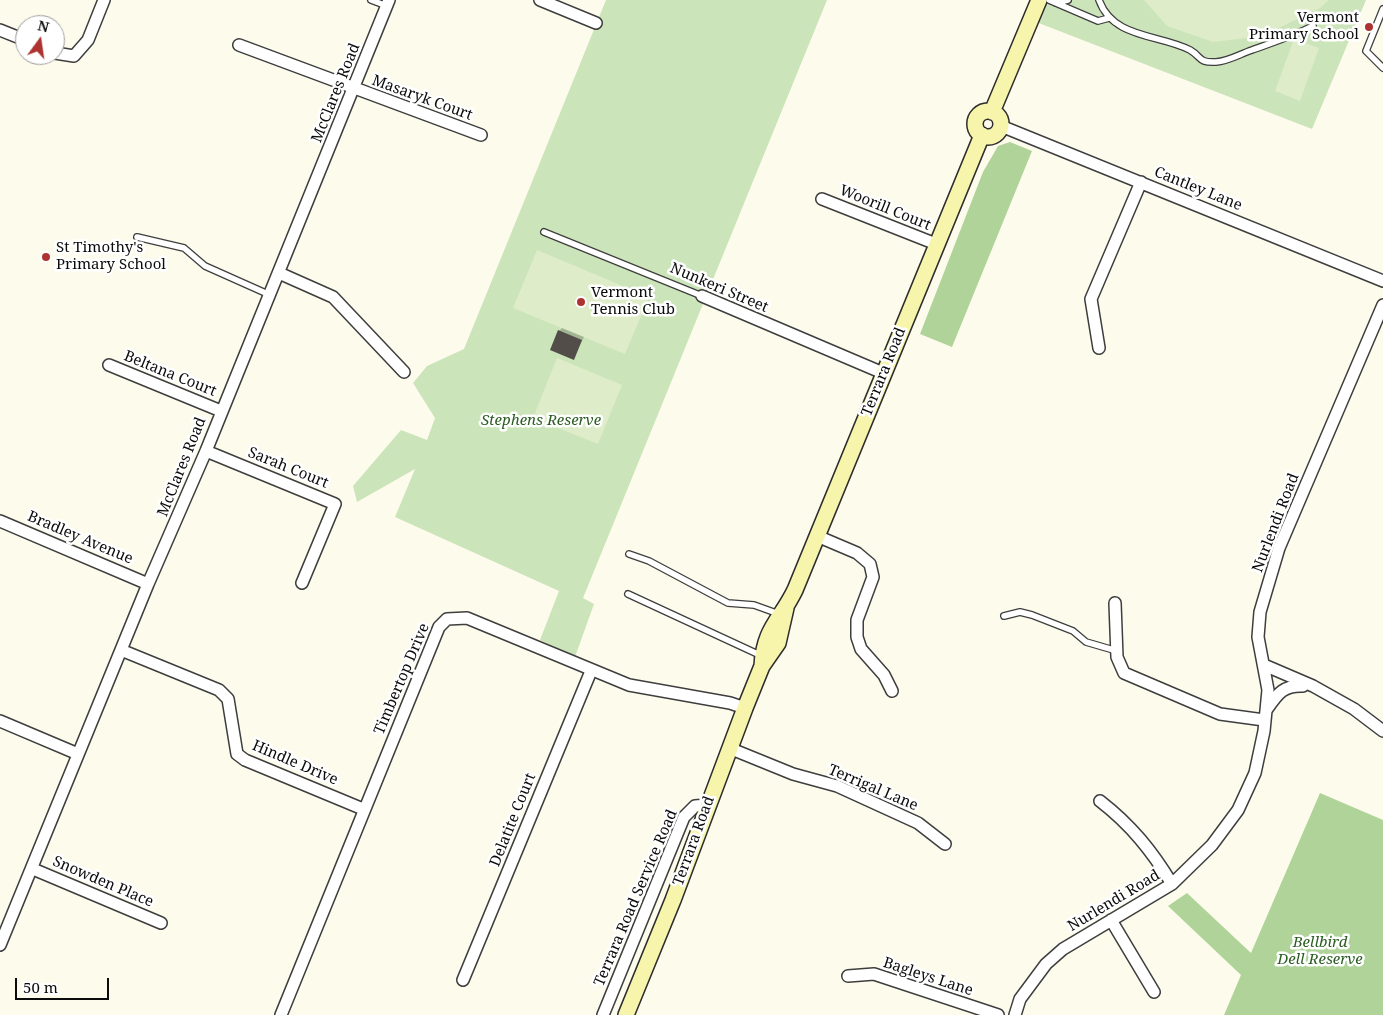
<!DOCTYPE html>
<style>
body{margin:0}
#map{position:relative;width:1383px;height:1015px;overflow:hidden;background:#fdfbeb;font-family:"Noto Serif",serif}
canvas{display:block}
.north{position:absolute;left:15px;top:15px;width:50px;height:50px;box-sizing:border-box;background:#fff;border:1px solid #9d9d9d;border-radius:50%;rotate:14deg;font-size:14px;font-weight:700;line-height:20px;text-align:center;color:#0b0b0b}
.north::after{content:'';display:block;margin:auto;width:18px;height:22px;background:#ad3331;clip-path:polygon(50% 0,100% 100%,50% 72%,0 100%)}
.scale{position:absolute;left:15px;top:978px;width:94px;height:22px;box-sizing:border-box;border:2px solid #0b0b0b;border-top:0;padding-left:6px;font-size:15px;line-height:18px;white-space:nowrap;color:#0b0b0b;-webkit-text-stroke:4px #fff;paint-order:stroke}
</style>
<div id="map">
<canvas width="1383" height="1015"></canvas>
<div class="north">N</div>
<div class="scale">50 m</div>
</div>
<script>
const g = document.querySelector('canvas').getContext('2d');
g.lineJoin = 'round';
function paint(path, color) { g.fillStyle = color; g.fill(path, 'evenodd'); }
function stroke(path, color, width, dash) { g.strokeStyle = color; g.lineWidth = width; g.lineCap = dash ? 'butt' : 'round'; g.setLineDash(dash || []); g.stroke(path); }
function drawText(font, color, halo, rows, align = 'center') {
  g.font = font + ' "Noto Serif",serif'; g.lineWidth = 5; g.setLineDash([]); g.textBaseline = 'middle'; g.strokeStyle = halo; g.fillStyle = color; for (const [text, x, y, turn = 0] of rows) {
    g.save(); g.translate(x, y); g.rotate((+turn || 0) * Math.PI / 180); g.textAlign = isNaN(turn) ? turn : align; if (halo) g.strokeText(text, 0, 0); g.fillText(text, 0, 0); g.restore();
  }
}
paint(new Path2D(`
 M606,0H827L583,598L594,604L575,657L540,640L559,591L395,517L415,469L357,502L353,486L401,430L427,440L435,418L413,383L427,366L464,349Z
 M1046,0H1366L1312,129L1036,22Z`), '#cce4b9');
paint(new Path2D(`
 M1010,142L1032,151L952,347L920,334L983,172L998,146Z
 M1320,793L1383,820V1015H1224L1241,975L1168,906L1187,893L1251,953Z`), '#b0d399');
paint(new Path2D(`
 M1144,0H1329L1320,8L1262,36L1213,42L1167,26Z
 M1294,39L1319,48L1300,101L1275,91Z
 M537,250L649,297L625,354L513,308Z
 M557,358L622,385L598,444L533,418Z`), '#deecc9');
paint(new Path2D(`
 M562,328L584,337L574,358L559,331Z`), '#0003');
paint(new Path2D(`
 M558,330L582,340L574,360L550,350Z`), '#534d49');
const service = new Path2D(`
 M371,0L387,6
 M1049,0L1098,21L1109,18
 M1099,0C1113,39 1159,34 1190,50C1202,57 1198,63 1216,62C1229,61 1240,54 1252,50C1274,42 1293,36 1313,26
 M1056,3L1068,0
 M1383,9L1366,51L1383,68
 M544,232L702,296
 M137,237L184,248L205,266L270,295
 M629,554L649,561L728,603L754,605L779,614
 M628,594L762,656
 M1004,616L1020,612L1032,615L1073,631L1086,642L1117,651`);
const minor = new Path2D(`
 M540,0L596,23
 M0,30L25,40
 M239,45L481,135
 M55,53L74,56L88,40L104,0
 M1001,126L1383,281
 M822,199L936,244
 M279,273L333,297L404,372
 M702,296L883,373
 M1099,348L1091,299L1141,182
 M109,365L221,411
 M206,451L335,504L302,583
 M0,521L148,584
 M817,536L857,553L870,564L873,577L857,620V637L861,649L884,675L892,691
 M1115,603L1117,657L1124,673L1220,714L1264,720
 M121,650L219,690L228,699L237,754L245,760L363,809
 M1264,665L1313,686L1354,709L1383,731
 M1267,709C1278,693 1284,685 1303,686
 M0,721L78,754
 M729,748L793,774L837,786L918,823L945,844
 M1100,801C1131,825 1152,851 1172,884
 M33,869L161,923
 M1111,920L1154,992
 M0,945L148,584L206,451L389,0
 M848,976L874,974L998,1015
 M463,980L591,671
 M281,1015L439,627L447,619L467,618L629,685L730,703L745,708
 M603,1015L684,817L695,806L707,805
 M1015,1015L1020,999L1046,964L1063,949L1172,884L1212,845L1238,810L1255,773L1264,731L1268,690L1258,637L1260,612L1279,548L1383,305`);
const secondary = new Path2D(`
 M975 124a13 13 0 1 1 26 0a13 13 0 1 1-26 0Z
 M992,112L1039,0
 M762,666C764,628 780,621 795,590L982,135
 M626,1015L673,900L745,708L762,666L778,643L786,608`);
stroke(service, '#3e3e3e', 8);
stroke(minor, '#3e3e3e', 14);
stroke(secondary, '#2d2d2d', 18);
stroke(service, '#fff', 5.5);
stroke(minor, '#fff', 11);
stroke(secondary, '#f7f4ac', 15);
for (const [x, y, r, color] of [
 [1369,27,5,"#ad3331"],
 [46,257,5,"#ad3331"],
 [581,302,5,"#ad3331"]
]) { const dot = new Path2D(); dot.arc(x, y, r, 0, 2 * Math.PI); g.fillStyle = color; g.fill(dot); stroke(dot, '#fff', 2); }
drawText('15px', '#0b0b0b', '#fff', [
 ["Vermont",1359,18,"right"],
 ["Primary School",1359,35,"right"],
 ["St Timothy's",56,248],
 ["Primary School",56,265],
 ["Vermont",591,293],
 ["Tennis Club",591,310]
], 'left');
drawText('15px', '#0b0b0b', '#fff', [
 ["McClares Road",336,93,-68],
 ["Masaryk Court",422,98,20],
 ["Cantley Lane",1198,189,22],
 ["Woorill Court",885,208,22],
 ["Nunkeri Street",719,288,23],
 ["Terrara Road",884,372,-68],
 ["Beltana Court",170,374,22],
 ["McClares Road",182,467,-68],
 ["Sarah Court",288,468,22],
 ["Nurlendi Road",1276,523,-69],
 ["Bradley Avenue",80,538,23],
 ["Timbertop Drive",402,679,-67],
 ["Hindle Drive",295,763,23],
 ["Terrigal Lane",873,788,23],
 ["Delatite Court",513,820,-68],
 ["Terrara Road",694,841,-70],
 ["Snowden Place",103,882,23],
 ["Terrara Road Service Road",636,898,-67],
 ["Nurlendi Road",1114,901,-31],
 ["Bagleys Lane",928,977,18]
]);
drawText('italic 15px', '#2b5c22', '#fff', [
 ["Stephens Reserve",541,421],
 ["Bellbird",1320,943],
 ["Dell Reserve",1320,960]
]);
</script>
